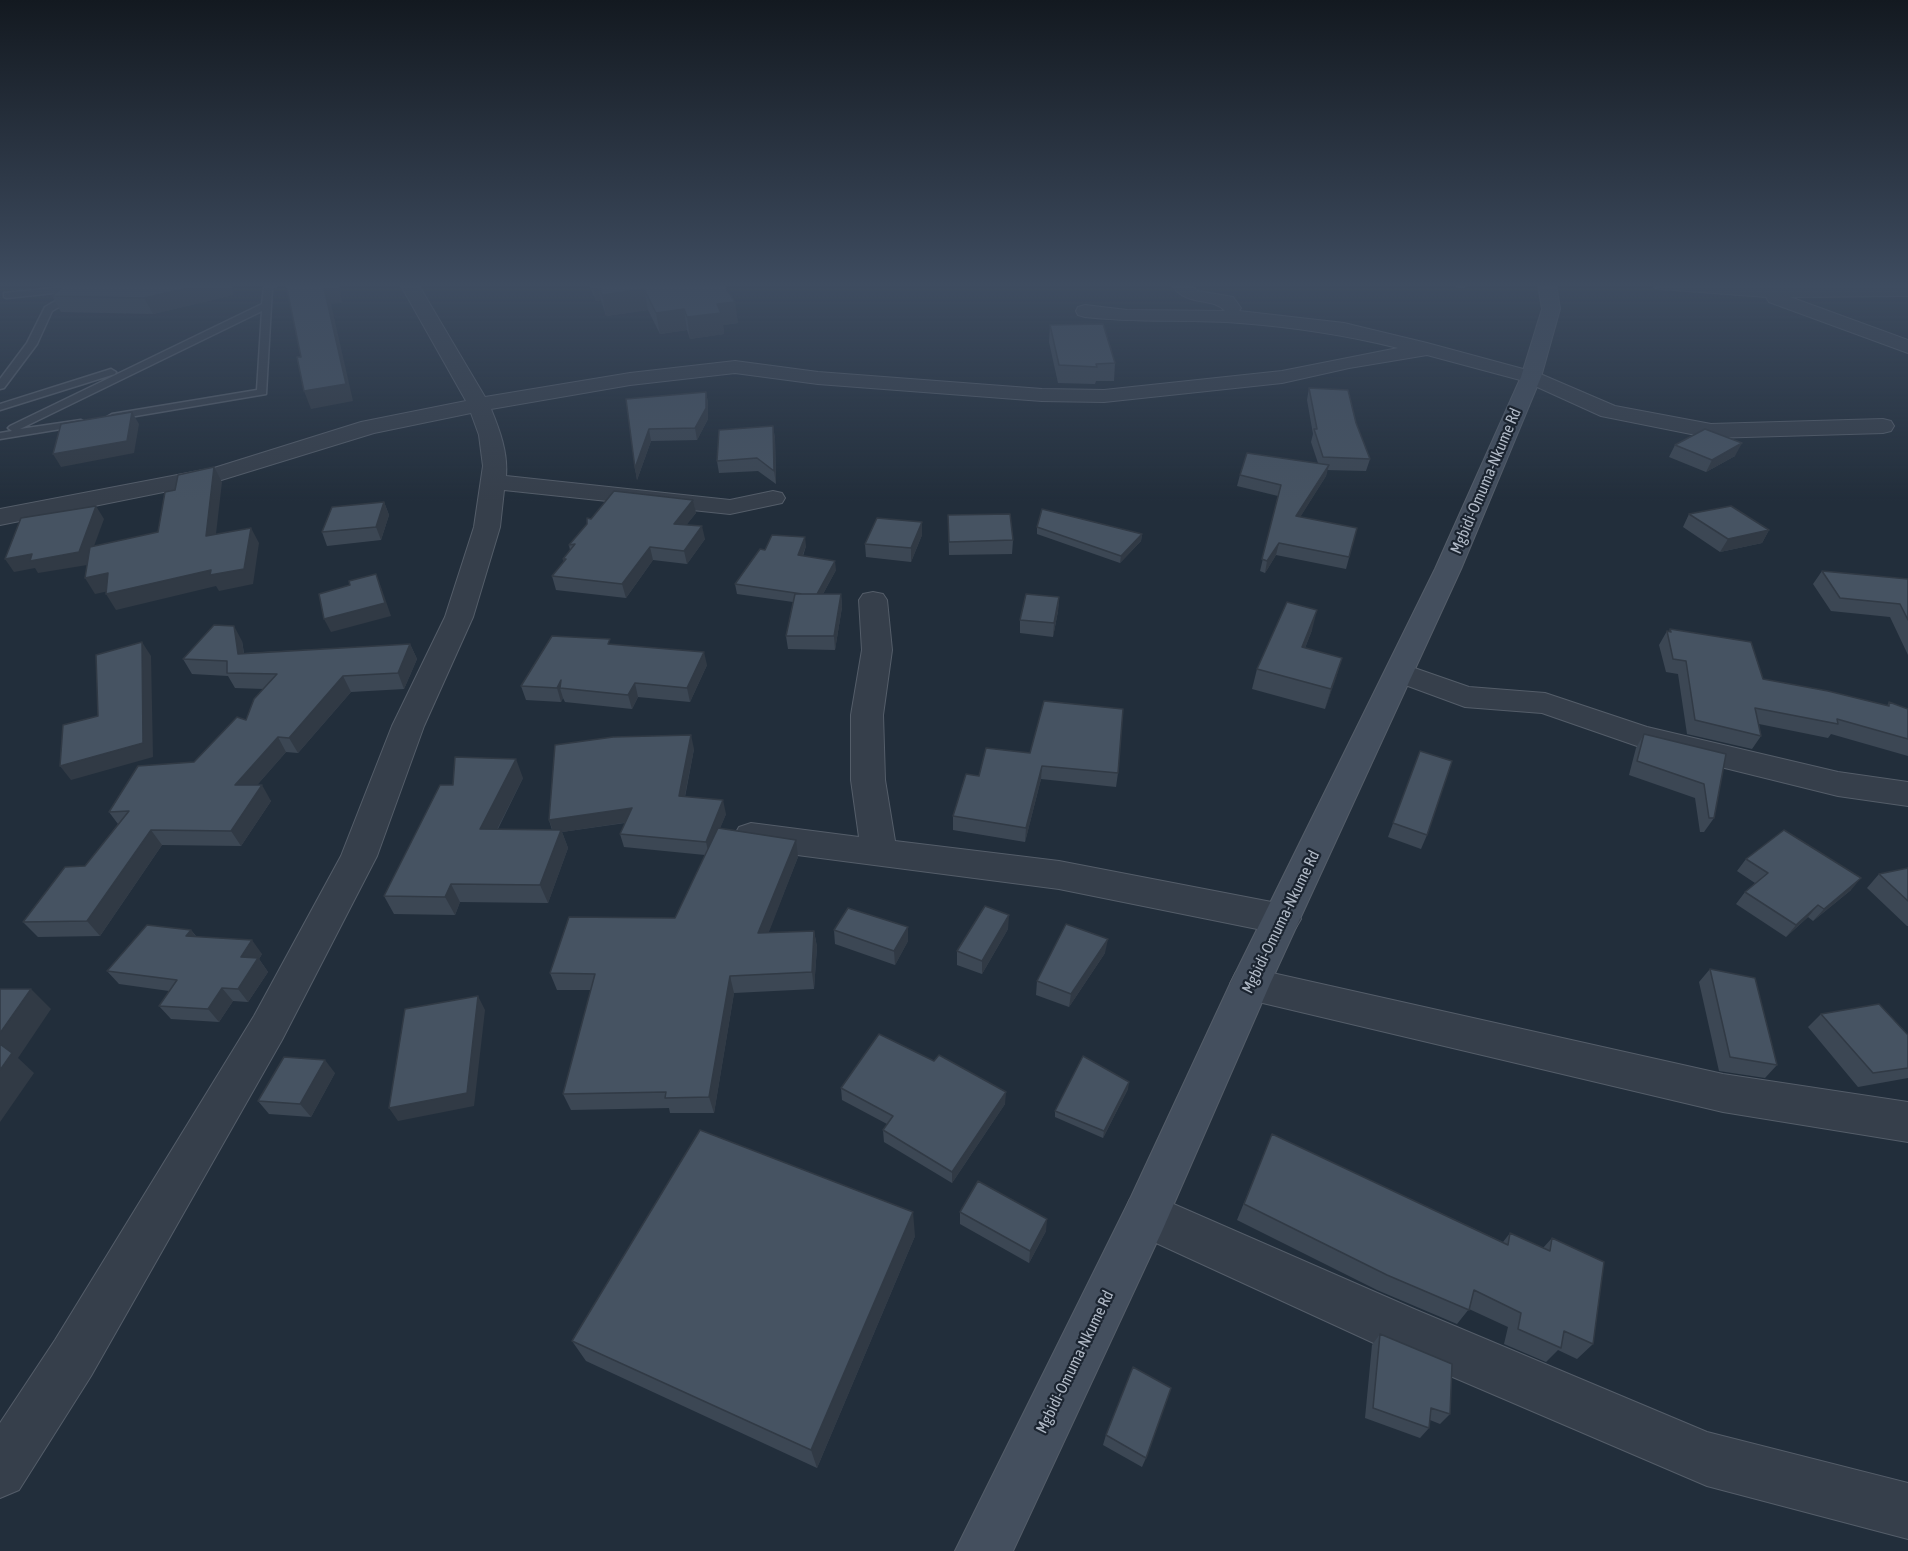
<!DOCTYPE html>
<style>
body{margin:0}
canvas{display:block;background:#222e3b}
</style>
<canvas width="1908" height="1551"></canvas>
<script>
const g = document.querySelector('canvas').getContext('2d');
g.lineJoin = 'round';
function stroke(path, color, width, dash) { g.strokeStyle = color; g.lineWidth = width; g.lineCap = dash ? 'butt' : 'round'; g.setLineDash(dash || []); g.stroke(path); }
function paint(path, color) { g.fillStyle = color; g.fill(path, 'evenodd'); }
function drawText(font, color, halo, rows, align = 'center') {
  g.font = font + ' "Asap Condensed",sans-serif'; g.lineWidth = 4.5; g.setLineDash([]); g.textBaseline = 'middle'; g.strokeStyle = halo; g.fillStyle = color; for (const [text, x, y, turn = 0] of rows) {
    g.save(); g.translate(x, y); g.rotate((+turn || 0) * Math.PI / 180); g.textAlign = isNaN(turn) ? turn : align; if (halo) g.strokeText(text, 0, 0); g.fillText(text, 0, 0); g.restore();
  }
}
const lane = new Path2D(`
 M93,284H122L118,287L78,291L81,293L79,295L52,311L37,344L4,388L0,389V379L27,343L45,307L73,291L7,298L4,297V293Z
 M268,284H280L272,288L266,394L112,420L107,417L112,414L257,390L262,311L20,429L81,420L87,423L85,425L0,439V433L12,431L8,428L10,426L262,304L264,287Z
 M111,369L116,372L115,374L0,410V404Z`);
const street = new Path2D(`
 M400,284H418L485,397L630,373L735,361L818,372L1042,389L1104,390L1282,371L1398,348C1346,335 1293,327 1240,323C1188,319 1137,323 1085,317L1078,315L1076,311L1078,307L1085,305L1127,310L1225,311C1212,296 1187,308 1170,284H1190L1198,291L1233,297L1241,308L1239,311L1344,323L1427,343L1538,373L1615,406L1711,424L1883,419L1891,421L1894,426L1891,431L1883,433L1711,438L1601,416L1524,381L1427,355L1349,368L1282,383L1104,402L1042,401L818,384L735,373L630,385L491,409C500,431 508,453 506,476L730,500L773,491L782,493L785,498L782,503L730,514L504,490L500,527L473,617L424,726L377,856L282,1040L91,1376L19,1490L0,1498V1423L55,1340L254,1016L341,856L392,726L445,617L474,527L483,466L479,435L471,413L374,433L218,481L0,525V509L214,468L361,422L466,401Z
 M1652,284H1725L1759,287L1908,286V296L1790,297L1908,340V353L1769,302L1766,297L1661,289L1655,288Z
 M873,592L883,594L887,600L892,650L883,715L885,780L895,841L1059,861L1282,904L1295,909L1301,919L1295,929L1282,934L1059,889L751,849L739,845L734,836L739,827L751,823L859,837L851,780V715L862,650L859,600L863,594Z
 M1400,663L1469,687L1545,693L1647,727L1838,772L1908,782V806L1838,796L1640,747L1542,713L1465,707L1389,679L1385,672L1389,665Z
 M1250,968L1723,1074L1908,1102V1142L1723,1112L1250,1000L1236,996L1230,984L1236,972Z
 M1146,1192L1414,1309L1707,1432L1908,1483V1539L1707,1486L1378,1345L1130,1231L1123,1215L1130,1199Z`);
const secondary = new Path2D(`
 M1538,284H1556L1560,309L1541,377L1461,569L1270,984L1162,1231L1013,1551H955L1130,1199L1230,984L1435,569L1521,377L1542,309Z`);
stroke(lane, '#545d69', 3);
stroke(street, '#545d69', 2);
stroke(secondary, '#545d69', 2);
paint(lane, '#363f4b');
paint(street, '#363f4b');
paint(secondary, '#444f5e');
paint(new Path2D(`
 M589,284H723L738,323L723,325L724,334L690,339L687,330L660,334L648,310L606,316L601,300L596,301Z
 M1450,284H1472L1461,289Z
 M232,285L233,295L153,314L61,312L52,296Z
 M1050,325L1115,363L1114,381H1096L1095,384L1058,383L1049,342Z
 M1309,388L1356,423L1370,459L1366,471L1327,470L1326,476L1300,517L1357,528L1346,569L1276,555L1265,573L1260,571L1278,496L1237,486L1240,475L1318,463L1311,442L1313,434L1307,400Z
 M706,392L708,403V419L697,440L651,441L637,480L635,468L626,399Z
 M773,426L775,439L776,484L758,471L719,473L717,461Z
 M1675,445L1735,456L1706,472L1669,457Z
 M693,500L696,513L686,525L705,539L687,564L653,560L626,598L556,590L552,576L564,562L563,559L570,550L569,545L591,519Z
 M384,502L389,515L381,540L327,546L322,532Z
 M1689,514L1769,530L1762,543L1720,552L1683,527Z
 M948,515L1013,540L1012,554L949,555Z
 M1037,527L1142,534L1141,541L1120,563L1037,534Z
 M922,535L911,562L866,557L865,544Z
 M806,546L803,556L836,570L823,594H841L842,607L835,650L788,649L786,636L793,602L737,594L735,584L765,550Z
 M1822,571L1908,579V655L1890,617L1831,611L1813,584Z
 M1059,597L1058,611L1053,637L1020,633V620Z
 M1670,629L1763,679L1887,706L1889,702L1908,709V756L1831,734L1828,738L1759,724L1761,736L1752,749L1687,734L1678,674L1666,672L1659,645L1667,631L1669,632Z
 M1312,630L1305,648L1342,658L1325,709L1252,689L1257,669Z
 M242,641L244,653L410,644L417,659L404,689L351,692L298,753L286,752L257,785L271,801L241,846L162,845L100,936L38,937L23,922L85,866L118,824L109,812L194,762L246,720L264,689L235,688L228,676L192,674L183,659Z
 M611,644L707,665L690,702L638,697L632,709L565,702L563,698L561,702L526,700L521,686Z
 M1644,734L1726,754L1714,818L1704,832H1700L1695,798L1629,775L1636,748Z
 M986,748L1118,773L1116,787L1041,779L1025,842L953,830V816L979,776Z
 M694,749L685,797L726,814L720,828L798,857L768,933L814,931L817,947L814,989L734,993L714,1113H670L669,1108L571,1110L563,1094L591,990H557L550,973L675,918L705,855L624,847L620,834L625,823L562,832L568,848L548,903L460,902L455,915L394,914L384,896L453,785L523,778L498,829L552,830L549,820Z
 M1420,751L1427,835L1421,849L1388,837Z
 M1746,859L1851,890L1813,921L1808,917L1786,937L1736,904L1745,892L1755,883L1737,871Z
 M1908,868V926H1907L1867,888L1879,874Z
 M908,927V941L895,965L835,944L834,930Z
 M1008,929L982,974L957,965V951Z
 M191,930L196,936L262,954L259,959L268,972L248,1002L233,1001L219,1022L171,1019L159,1006L169,991L119,984L107,971Z
 M1105,953L1069,1007L1036,995L1037,981Z
 M1710,969L1777,1065L1765,1078L1719,1071L1699,982Z
 M1821,1014L1908,1035V1078L1858,1087L1808,1027Z
 M335,1073L311,1117L269,1114L258,1101Z
 M841,1088L1005,1104L952,1183L884,1142L883,1130L887,1124L842,1100Z
 M1128,1089L1103,1138L1055,1117V1111Z
 M1272,1134L1503,1242L1510,1233L1543,1248L1552,1238L1593,1344L1577,1359L1558,1350L1546,1362L1504,1344L1508,1327L1469,1309L1457,1324L1377,1290L1237,1220Z
 M960,1212L1046,1231L1029,1263L960,1224Z
 M915,1236L817,1468L586,1361L572,1341Z
 M1380,1334L1450,1414L1440,1424L1430,1420L1429,1428L1420,1438L1365,1418L1372,1345Z
 M1106,1435L1146,1458L1142,1467L1103,1445Z`), '#3c4754');
paint(new Path2D(`
 M205,284H231L233,295L153,314L144,298Z
 M336,284H339L342,303L331,304L353,401L311,409L304,391L324,288Z
 M592,284H597L601,300L596,301Z
 M1463,284H1472L1461,289Z
 M644,289L648,310L606,316L602,295Z
 M735,302L738,323L723,325L724,334L690,339L687,317L717,304Z
 M684,309L687,330L660,334L656,313Z
 M706,392L708,403V419L697,440L695,428Z
 M132,412L139,424L134,453L61,467L53,454Z
 M773,426L775,439L776,484L774,471Z
 M649,429L651,441L637,480L635,468Z
 M1742,443L1735,456L1706,472L1712,460Z
 M1329,465L1326,476L1294,527L1296,516Z
 M214,467L222,482L214,551L206,536Z
 M693,500L696,513L677,537L674,524Z
 M384,502L389,515L381,540L376,527Z
 M96,506L104,519L87,565L38,573L35,568L14,572L5,559Z
 M922,522V535L911,562V548Z
 M702,526L705,539L687,564L684,551Z
 M251,528L259,543L253,584L219,591L216,586L116,610L106,594Z
 M1769,530L1762,543L1720,552L1728,539Z
 M1142,534L1141,541L1120,563L1121,556Z
 M805,537L806,546L799,564L798,555Z
 M1279,543L1276,555L1265,573L1267,561Z
 M650,547L653,560L626,598L622,584Z
 M835,561L836,570L817,605L816,596Z
 M108,573L118,589L95,594L85,578Z
 M376,574L381,587L391,616L331,632L324,619Z
 M841,594L842,607L835,650L834,636Z
 M1059,597L1058,611L1053,637L1054,623Z
 M1317,610L1312,630L1297,668L1302,647Z
 M234,626L242,641L246,669L238,654Z
 M142,642L151,656L153,757L71,780L60,766L143,743Z
 M410,644L417,659L404,689L398,673Z
 M704,652L707,665L690,702L687,688Z
 M1342,658L1336,678L1325,709L1331,689Z
 M343,676L351,692L298,753L289,738Z
 M561,680L560,688L563,698L561,702L557,688Z
 M635,683L638,697L632,709L628,695Z
 M691,735L694,749L682,810L679,796Z
 M278,737L286,752L244,800L235,785Z
 M516,759L523,778L488,847L480,829Z
 M1042,766L1041,779L1025,842L1026,828Z
 M262,785L271,801L241,846L231,831Z
 M723,800L726,814L709,855L706,842Z
 M632,808L636,821L562,832L568,848L548,903L540,885L554,834L549,820Z
 M151,830L162,845L100,936L87,921Z
 M796,840L798,857L762,950L758,933Z
 M1861,878L1851,890L1813,921L1824,909Z
 M451,884L460,902L455,915L445,897Z
 M1818,905L1808,917L1786,937L1796,925Z
 M1009,915L1008,929L982,974V961Z
 M908,927V941L895,965L894,951Z
 M191,930L201,944L186,936Z
 M814,931L817,947L814,989L812,972Z
 M1108,939L1105,953L1069,1007L1071,994Z
 M252,940L262,954L259,959L268,972L248,1002L238,989L241,957Z
 M730,976L734,993L714,1113L709,1097Z
 M222,988L233,1001L219,1022L208,1009Z
 M31,989L51,1009L18,1058L34,1073L0,1122V1033Z
 M478,996L485,1010L474,1106L398,1121L389,1108Z
 M325,1060L335,1073L311,1117L300,1104Z
 M1129,1082L1128,1089L1103,1138L1104,1131Z
 M1006,1092L1005,1104L952,1183V1172Z
 M913,1212L915,1236L817,1468L811,1450Z
 M1047,1219L1046,1231L1029,1263L1030,1251Z`), '#313a45');
const building = new Path2D(`
 M66,284H205L144,298L52,296Z
 M286,284H336V286L324,288L346,384L304,391L297,357H301Z
 M598,284H723L735,302L717,304L721,313L687,317L684,309L656,313L644,289L602,295Z
 M1103,324L1115,363L1096,364L1097,367L1059,365L1050,325Z
 M1309,388L1348,390L1356,423L1370,459L1323,457L1314,429H1317Z
 M706,392V408L695,428L649,429L635,468L626,399Z
 M132,412L127,441L53,454L61,424Z
 M773,426L774,471L757,458L717,461L719,430Z
 M1705,429L1742,443L1712,460L1675,445Z
 M1247,453L1329,465L1296,516L1357,528L1349,557L1279,543L1267,561L1262,559L1281,485L1240,475Z
 M214,467L206,536L251,528L244,569L210,575L211,570L106,594L108,573L85,578L90,547L158,532L165,492L175,490L178,475Z
 M614,491L693,500L674,524L702,526L684,551L650,547L622,584L552,576L566,559H563L575,544L569,545L587,524V518L591,519Z
 M384,502L376,527L322,532L332,507Z
 M96,506L79,552L30,561L32,554L5,559L21,518Z
 M1731,506L1769,530L1728,539L1689,514Z
 M1042,509L1142,534L1121,556L1037,527Z
 M1010,514L1013,540L949,542L948,515Z
 M877,518L922,522L911,548L865,544Z
 M772,535L805,537L798,555L835,561L817,594H802L735,584L760,549L765,550Z
 M1822,571L1908,579V620L1900,604L1840,598Z
 M376,574L385,603L324,619L319,594L350,585L349,581Z
 M795,594H841L834,636H786Z
 M1026,594L1059,597L1054,623L1020,620Z
 M1287,602L1317,610L1302,647L1342,658L1331,689L1257,669Z
 M214,625L234,626L238,654L410,644L398,673L343,676L289,738L278,737L235,785H262L231,831L151,830L87,921L23,922L65,867L85,866L129,811L109,812L138,766L194,762L237,717L246,720L254,699L277,674L227,673V661L183,659Z
 M1670,629L1751,642L1763,679L1828,691L1889,706V702L1908,709V739L1837,719L1838,724L1755,708L1761,736L1695,720L1686,661L1673,659L1667,631L1671,632Z
 M552,636L610,639L608,644L704,652L687,688L635,683L628,695L560,688L561,680L557,688L521,686Z
 M142,642L143,743L60,766L63,725L98,716L96,655Z
 M1044,701L1123,709L1118,773L1042,766L1026,828L953,816L966,774L979,776L986,748L1030,753Z
 M1644,734L1726,754L1714,818H1709L1704,784L1637,761Z
 M691,735L679,796L723,800L706,842L620,834L632,808L549,820L555,745L613,737Z
 M1420,751L1452,761L1427,835L1393,823Z
 M455,757L516,759L480,829L561,830L540,885L451,884L445,897L384,896L440,785H453Z
 M718,828L796,840L758,933L814,931L812,972L730,976L709,1097L665,1098L666,1092L563,1094L595,974L550,973L569,917L675,918Z
 M1784,830L1861,878L1824,909L1818,905L1796,925L1745,892L1768,873L1746,859Z
 M1908,868V901L1879,874Z
 M985,906L1009,915L982,961L957,951Z
 M848,908L908,927L894,951L834,930Z
 M1066,924L1108,939L1071,994L1037,981Z
 M147,925L191,930L186,936L252,940L241,957L258,958L238,989L222,988L208,1009L159,1006L177,980L107,971Z
 M1710,969L1755,978L1777,1065L1730,1057Z
 M0,989H31L0,1033Z
 M478,996L467,1093L389,1108L405,1009Z
 M1879,1004L1908,1035V1068L1873,1073L1821,1014Z
 M879,1034L934,1061L939,1055L1006,1092L952,1172L883,1130L893,1116L841,1088Z
 M0,1044L12,1053L0,1070Z
 M1083,1056L1129,1082L1104,1131L1055,1111Z
 M284,1057L325,1060L300,1104L258,1101Z
 M700,1130L913,1212L811,1450L572,1341Z
 M1272,1134L1508,1245L1510,1233L1550,1251L1552,1238L1604,1262L1593,1344L1564,1331L1561,1348L1518,1329L1521,1313L1474,1290L1469,1310L1387,1275L1244,1204Z
 M978,1181L1047,1219L1030,1251L960,1212Z
 M1380,1334L1452,1364L1450,1414L1431,1408L1429,1428L1373,1408Z
 M1133,1367L1171,1388L1146,1458L1106,1435Z`);
paint(building, '#465362');
stroke(building, '#313a45', 1.5);
const sky = g.createLinearGradient(0, 0, 0, 501);
sky.addColorStop(0, '#131920');
sky.addColorStop(0.57, '#3e4c60');
sky.addColorStop(1, '#3e4c6000');
g.fillStyle = sky;
g.fillRect(0, 0, 1908, 501);
drawText('16px', '#b1bac7', '#1b2430', [
 ["Mgbidi-Omuma-Nkume Rd",1486,481,-67],
 ["Mgbidi-Omuma-Nkume Rd",1281,922,-64],
 ["Mgbidi-Omuma-Nkume Rd",1075,1362,-64]
]);
</script>
